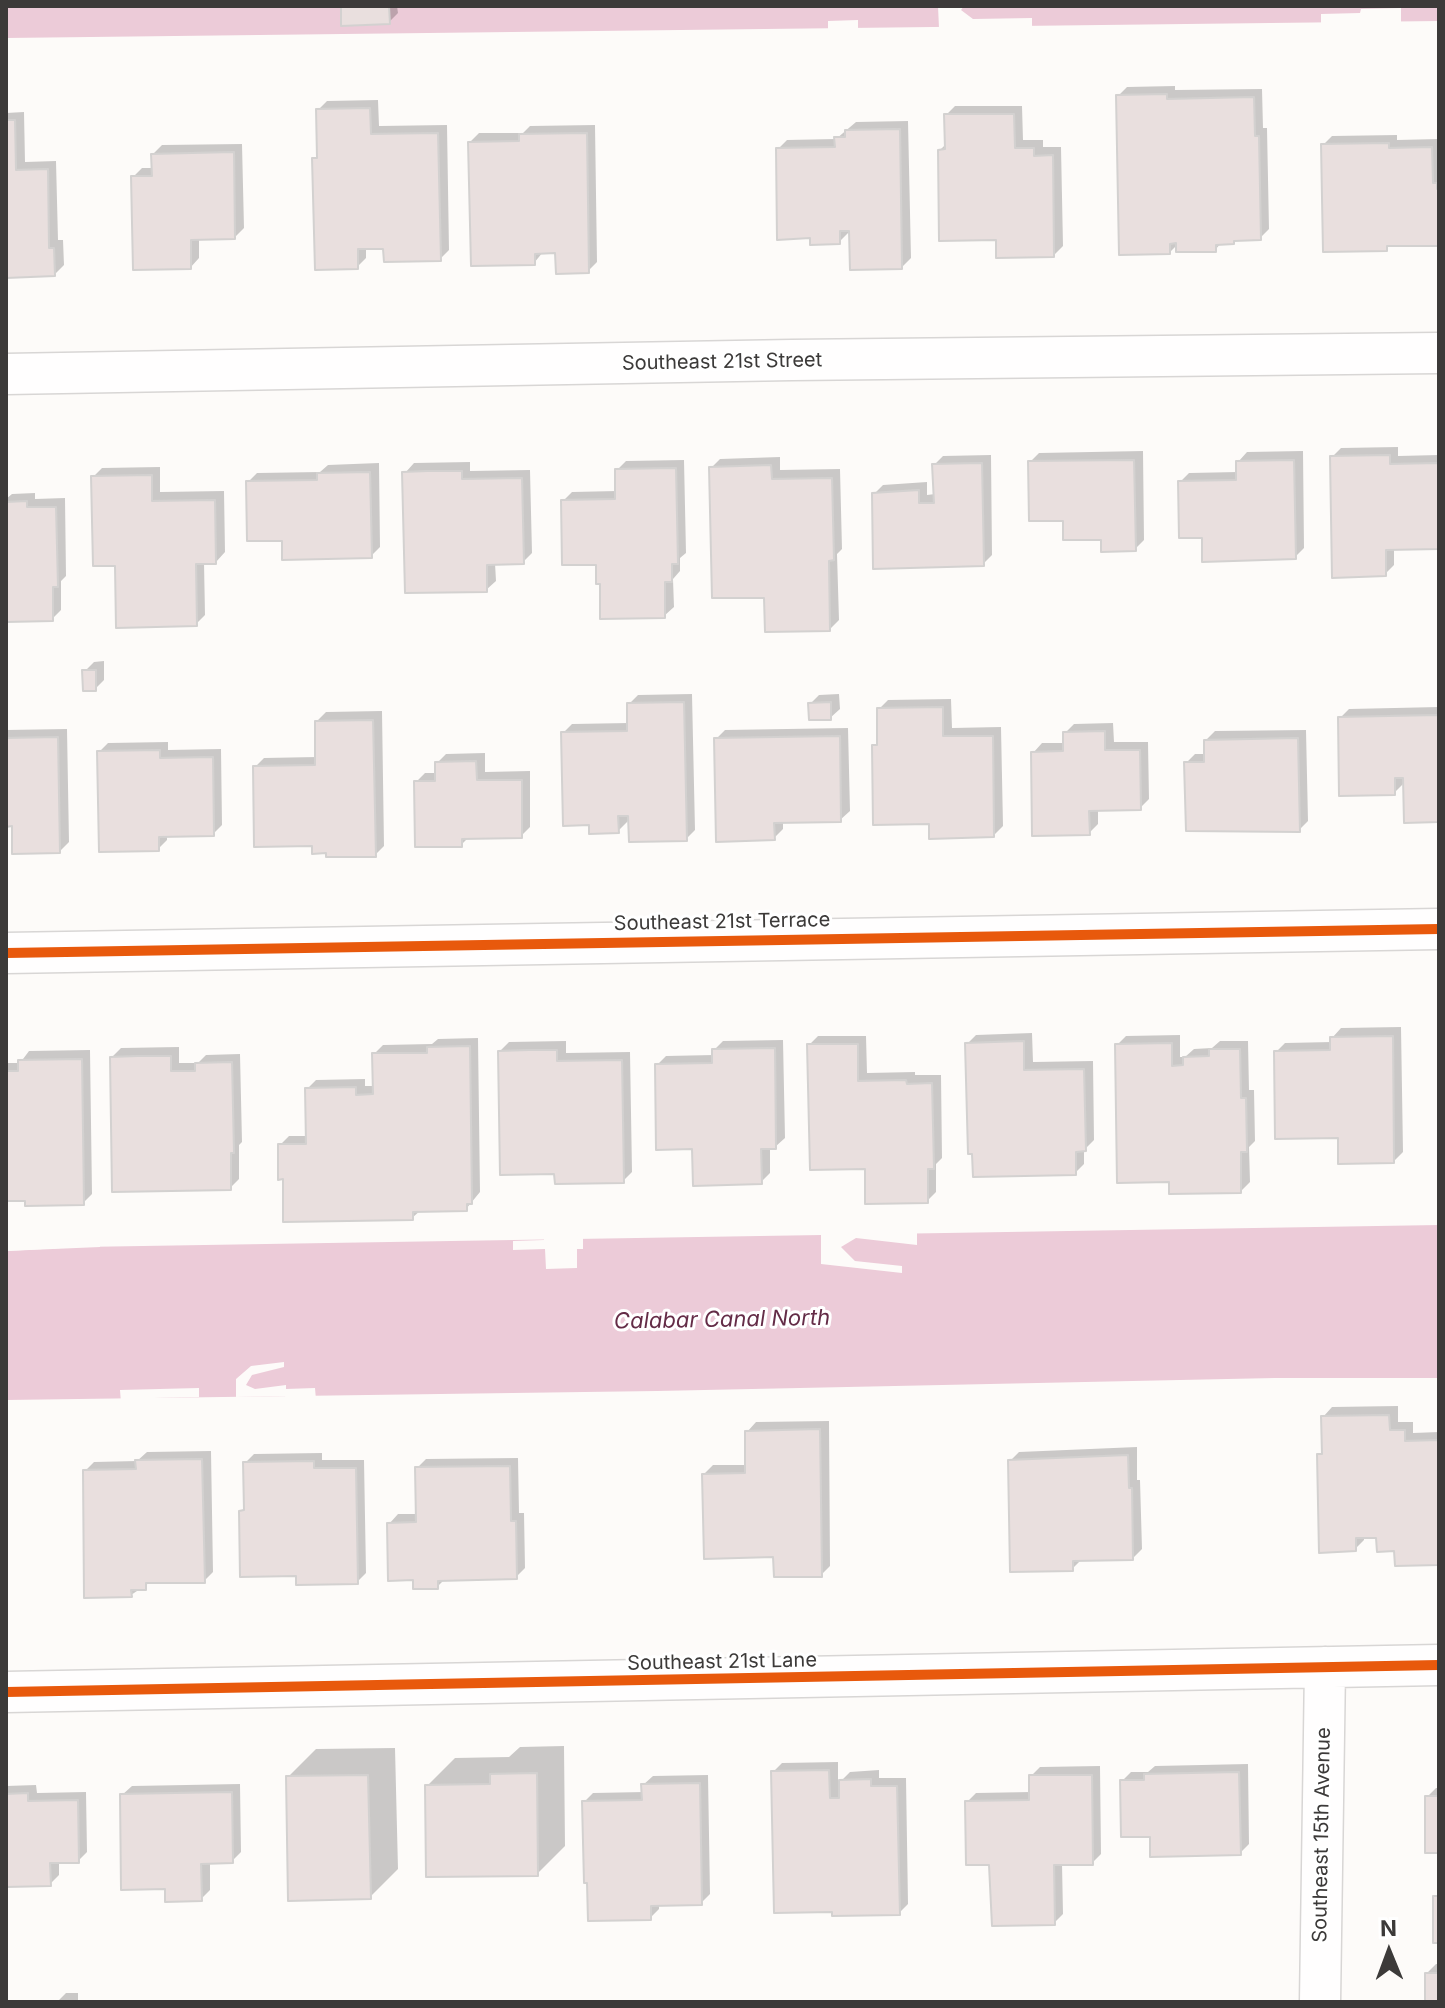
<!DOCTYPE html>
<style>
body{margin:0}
#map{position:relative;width:1445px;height:2008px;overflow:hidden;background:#fdfbf9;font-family:Inter,sans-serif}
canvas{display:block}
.frame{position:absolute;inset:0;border:8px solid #3c3a39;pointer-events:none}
.north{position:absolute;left:1349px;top:1912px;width:80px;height:80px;-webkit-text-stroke:6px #fff;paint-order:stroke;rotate:359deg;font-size:22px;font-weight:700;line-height:32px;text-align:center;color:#3c3a39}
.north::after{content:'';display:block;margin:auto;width:28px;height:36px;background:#3c3a39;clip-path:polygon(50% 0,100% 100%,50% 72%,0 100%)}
</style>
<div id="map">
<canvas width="1445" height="2008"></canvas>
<div class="frame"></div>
<div class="north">N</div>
</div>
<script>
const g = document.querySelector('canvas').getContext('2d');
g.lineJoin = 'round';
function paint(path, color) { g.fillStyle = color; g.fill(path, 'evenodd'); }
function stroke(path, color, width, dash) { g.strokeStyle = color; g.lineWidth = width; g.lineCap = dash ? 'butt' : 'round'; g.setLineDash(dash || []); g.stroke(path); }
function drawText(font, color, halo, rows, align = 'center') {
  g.font = font + ' Inter,sans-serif'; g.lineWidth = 6; g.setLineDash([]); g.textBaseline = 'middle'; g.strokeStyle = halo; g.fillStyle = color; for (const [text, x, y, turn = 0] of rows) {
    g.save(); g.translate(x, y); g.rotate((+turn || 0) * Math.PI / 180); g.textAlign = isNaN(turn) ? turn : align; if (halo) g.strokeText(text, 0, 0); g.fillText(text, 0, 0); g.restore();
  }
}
paint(new Path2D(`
 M6,6H1439V21L6,38Z
 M1439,1225V1378H1275L657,1391L6,1400V1251L81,1247Z`), '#eccbd8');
paint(new Path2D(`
 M938,6H964L961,10L973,19L1032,18V27H1013V31H983L982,27L939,28Z
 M1401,8V26L1321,27V14L1360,13L1361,9Z
 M858,20V32L763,34V30L828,29V21Z
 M917,1232V1245L856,1238L841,1247L855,1261L902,1266V1273L821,1264V1234Z
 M583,1235V1249H577V1268L546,1269L545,1249L513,1250V1241L544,1240V1236Z
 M100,1243V1247L6,1251V1247Z
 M284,1362V1367L252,1375L246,1385L255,1389L286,1385V1389L315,1388L316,1400H286L285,1396L236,1397V1379L251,1366Z
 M199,1388V1397L154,1398V1402L121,1403L120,1390Z`), '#fdfbf9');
paint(new Path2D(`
 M343,6H397L398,13L389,22Z
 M1175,86V90L1262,89L1263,128H1267L1269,229L1260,238L1237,239L1233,242H1222L1215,250L1178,244L1169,253L1118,96L1127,87Z
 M378,100L379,126L447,125L449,250L440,259L385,246L366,247V258L357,267L314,159L319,154L318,110L327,101Z
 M955,106H1022L1023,140H1043V147H1061L1063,246L1054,255L940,150L946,144V115Z
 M24,112L25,162L56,161L58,240H63L64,265L55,274L6,256V113Z
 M908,121L911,258L902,267L851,230L839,242L778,149L787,140L836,139L856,122Z
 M595,125L597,262L588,271L557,251L543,252L534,263L470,142L479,133H523L530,126Z
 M1397,135V140L1439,139V244H1391L1386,249L1323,145L1332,136Z
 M242,144L244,228L235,237L199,238V258L190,268L133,177L142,168H153V154L162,145Z
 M1398,447V456L1439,455V547L1394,548V565L1385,574L1332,457L1341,448Z
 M1143,451L1144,540L1135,549L1103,538L1065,519L1030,462L1039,453Z
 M1303,451L1304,548L1295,557L1203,536L1180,482L1189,473L1238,472V462L1247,452Z
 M991,455L992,555L983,564L874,494L883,485L927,482V495L935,494L934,465L943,456Z
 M780,457V470L840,469L842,549L837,554L839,620L830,629L766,595L711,468L720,459Z
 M684,460L686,553L680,558V571L673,579L674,607L664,616L602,581L597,563L563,501L572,492L617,491V470L626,461Z
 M470,462V471L530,470L532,553L523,562L495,563L496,581L486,590L405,473L414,463Z
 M379,463L380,547L371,556L248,482L257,473L320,472L328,465Z
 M160,467V492L224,491L225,552L216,562H204L205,615L196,624L117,564L93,477L102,468Z
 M35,493V499L65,498L66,576L61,581V610L52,619L6,620V499L12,494Z
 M104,661V680L95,689L85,671L94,662Z
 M692,694L695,830L686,839L630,819L618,831L591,823L563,733L572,724L629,723V704L638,695Z
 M839,694L840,709L830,718L810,704L819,695Z
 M951,699L952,728L1001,727L1003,826L994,835L930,822L874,746L879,741V709L888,700Z
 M1439,707V820L1405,782L1394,793L1340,718L1349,709Z
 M382,711L384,846L375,855L328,851L314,844L255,767L264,758L317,757V721L326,712Z
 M1113,723L1114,742H1148L1149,799L1140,808L1098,809V824L1089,833L1033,753L1042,743H1065V733L1074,724Z
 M848,728L850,811L840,820L783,821V829L774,838L716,739L725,730Z
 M67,729L69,842L60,851L14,824L6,825V730Z
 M1306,730L1308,821L1299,830L1186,763L1195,754H1206V740L1215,731Z
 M168,742V750L221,749L222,825L213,834L167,835V840L158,849L99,752L108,743Z
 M485,753V772L530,771V827L521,836L469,837L461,845L416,782L425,773H437V763L446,754Z
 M1401,1027L1403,1152L1394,1161L1340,1136L1276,1052L1285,1043L1332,1042V1038L1341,1028Z
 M1032,1033L1033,1062L1093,1061L1094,1140L1084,1150V1164L1075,1173L967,1044L976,1035Z
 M1180,1035V1057H1185L1194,1049L1212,1048L1220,1041H1248L1249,1090H1254L1255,1141L1249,1147L1250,1182L1241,1191L1170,1180L1117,1045L1126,1036Z
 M818,1036H866L867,1073L915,1072V1075H941L942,1158L936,1164V1192L927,1201L867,1167L809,1045Z
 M478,1038L480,1192L466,1209L421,1210L412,1218L285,1177L280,1145L289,1136H308L307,1089L316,1080L365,1079V1086H375L374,1054L383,1045L432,1044L438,1039Z
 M783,1040L785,1138L775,1147H770V1173L761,1182L694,1147L657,1065L666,1056L714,1055V1050L723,1041Z
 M566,1041V1053L630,1052L632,1172L623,1181L556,1172L500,1051L509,1042Z
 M179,1047V1063H198L206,1055L240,1054L242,1142L239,1145V1179L230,1188L112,1057L121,1048Z
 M90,1050L92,1194L83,1203L6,1199V1063H20L29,1051Z
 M1398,1406V1422H1413V1433L1439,1432V1563L1396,1549L1378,1536H1364V1540L1355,1549L1319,1455L1324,1450L1323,1417L1332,1407Z
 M829,1421L830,1566L821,1575L775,1555L704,1474L713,1465H747V1432L756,1422Z
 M1137,1447V1480H1140L1142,1549L1133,1558L1082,1559L1072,1569L1010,1461L1019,1452Z
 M211,1451L213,1572L204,1581H152L131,1595L85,1471L94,1462L137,1461L147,1452Z
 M322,1453V1460H364L366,1573L357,1582L298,1574L241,1511L246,1507L245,1463L254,1454Z
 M518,1458L519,1513H524L525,1568L516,1577L445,1579L437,1587L415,1578L389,1524L398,1514H418L417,1468L426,1459Z
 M564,1746L565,1846L537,1874L427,1786L455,1758L509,1757L520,1747Z
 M395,1748L398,1869L370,1897L288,1777L316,1749Z
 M838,1762V1784L850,1772L879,1770V1778H906L908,1904L899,1913L773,1772L782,1763Z
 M1248,1764L1249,1844L1240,1853L1152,1835L1122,1781L1131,1772H1148L1155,1766Z
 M1100,1766L1101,1854L1092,1863H1062L1063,1914L1054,1923L967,1802L976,1793L1031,1792V1776L1040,1767Z
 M708,1775L710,1894L701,1903L659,1904V1909L650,1918L589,1881L584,1802L593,1793L644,1792L643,1785L653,1776Z
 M240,1784L241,1852L232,1861L210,1862V1890L201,1899L167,1887L122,1795L132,1786Z
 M36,1785L37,1793L86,1792L87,1852L78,1861H59V1875L50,1884L6,1885V1786Z
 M1436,1788H1439V1851L1427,1797Z
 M1436,1964H1439V2002H1427V1973Z
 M66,1993H78V2002H57Z`), '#0003');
const building = new Path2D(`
 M341,6H389L390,24L341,26Z
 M1167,94V99L1254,97L1255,136H1259L1261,240L1234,241V244L1216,245V252H1176V243L1170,244V254L1119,255L1116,95Z
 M370,108L371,134L438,133L441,261L384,262L383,249H358V269L315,270L312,158H317L316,109Z
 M944,114H1014L1015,148H1034V156L1053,155L1054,257L996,258V240L939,241L938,150L945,149Z
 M6,120H15L16,170L48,169L49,248H54L55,276L6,278Z
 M900,129L902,269L850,270L849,231H840V244L810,245V238L777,240L776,148L835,147L834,137H845V130Z
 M587,133L589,273L556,274L555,253L535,254V265L471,266L468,142L519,141V134Z
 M1389,143V148L1432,147L1433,183H1437V189H1439V246H1387V251L1323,252L1321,144Z
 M234,152L235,239L191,240V269L133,270L131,176H152L151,154Z
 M1390,455V464L1439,463V549L1386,550V576L1332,578L1330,456Z
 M1134,460L1136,551L1101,552V540H1063V521H1029L1028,461Z
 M1294,460L1296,559L1202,562V538H1179L1178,481L1236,480V461Z
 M982,463L984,566L873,569L872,493L919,490V503H934L932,464Z
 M771,465L772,479L832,478L834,560L829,561L830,631L765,632L764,598H712L709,467Z
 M676,468L678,564H672V582H665V618L600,619V584H596V565H562L561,500L615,499V469Z
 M428,471H462V479L522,478L524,564L487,565V592L405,593L402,472Z
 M370,472L372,558L282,560V541H247L246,481L317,480V473Z
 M152,475V501L215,500L216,564H196L197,626L116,628L115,566H93L91,476Z
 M27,501V507H56L58,587H53V621L6,622V502Z
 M82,670H96V691H83Z
 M684,702L687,841L629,842L628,816H618L619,833L589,834V825L563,826L561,732L627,731V703Z
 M831,702V720H809L808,703Z
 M943,707V736H993L994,837L929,839V824L873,825L872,745H877V708Z
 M1439,715V822L1404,823L1403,778H1395V795L1339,796L1338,717Z
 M373,720L376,857H326V853L312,854V846L254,847L253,766L315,765V721Z
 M1105,731V750H1140L1141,810L1089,811L1090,835L1032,836L1031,752L1063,751V732Z
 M840,736L841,822L774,823L775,840L716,842L714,738Z
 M58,737L60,853L12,854V826L6,827V738Z
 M1298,738L1300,832L1186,831L1184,762H1204V740Z
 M160,750V758L213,757L214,836L159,837V851L99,852L97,751Z
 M476,761L477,780H522V838L462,839V847H415L414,781H435V762Z
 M1393,1036L1394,1163L1338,1164V1138L1275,1139L1274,1051L1330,1050V1037Z
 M1024,1041V1070L1084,1069L1086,1151L1076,1152V1175L973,1177L972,1154H968L965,1043Z
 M1172,1043V1066L1183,1065V1057L1209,1056V1049H1240L1241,1098H1246L1247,1152H1241V1193L1169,1194V1182L1117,1183L1115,1044Z
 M807,1044H858V1081L906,1080L907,1084L932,1083L934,1169H928V1203L865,1204V1169L810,1170Z
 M470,1046L472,1204H467V1211L413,1212V1220L283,1222V1179L278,1180V1144H306L305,1088L356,1087V1095L373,1094L372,1053H427V1047Z
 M775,1048L776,1149H761L762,1184L693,1186L692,1149L656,1150L655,1064L712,1063V1049Z
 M529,1050H557V1061L622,1060L624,1183L555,1184L554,1174L500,1175L498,1051Z
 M138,1056H171V1071H195V1063L232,1062L234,1153H231V1190L112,1192L110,1057Z
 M82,1059L84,1205L25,1206V1201H6V1071H18V1060Z
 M1389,1415L1390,1430H1405V1441L1439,1440V1565L1395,1566L1394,1551L1377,1552L1376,1538H1356V1551L1319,1553L1317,1454H1322L1321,1416Z
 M820,1429L822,1577H774L773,1557L704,1559L702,1474L745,1473V1431Z
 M1128,1455L1129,1488H1132L1133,1560L1073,1561V1571L1010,1572L1008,1460Z
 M202,1459L205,1583H146V1590H131L132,1597L84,1598L83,1470L136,1469L135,1460Z
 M314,1461V1468H356L358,1584L296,1585V1576L240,1577L239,1511L244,1510L243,1462Z
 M510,1466L511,1521H516L517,1579L438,1581V1589H413V1580L388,1581L387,1523L416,1522L415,1467Z
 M829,1770L830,1798H839V1780L871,1779V1786H897L900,1915L832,1916V1912L774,1913L771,1771Z
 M1239,1772L1241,1855L1150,1857V1837H1121L1120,1780H1144V1774Z
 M537,1773L538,1876L426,1877L425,1785L490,1784V1774Z
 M368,1775L371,1899L288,1901L286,1776Z
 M1029,1775H1092L1093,1865H1054L1055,1925L992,1926L989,1865H966L965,1801L1029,1800Z
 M700,1783L702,1905L651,1906V1920L588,1921L587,1883H584L582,1801L642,1800L641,1784Z
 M232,1792L233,1863L201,1864L202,1901L165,1902V1889L121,1890L120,1794Z
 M28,1793V1801L78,1800L79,1863H50L51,1886L6,1887V1794Z
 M1425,1796H1439V1853H1425Z
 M1433,1896H1439V1943H1433Z
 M1425,1973H1439V2002H1425Z`);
paint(building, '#e9dfde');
stroke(building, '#d3d1d0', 2);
const minor = new Path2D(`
 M6,374L792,360L1439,353
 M6,953L1439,929
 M6,1692L1439,1665
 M1320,2002L1325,1667`);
stroke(minor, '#d8d6d5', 43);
stroke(minor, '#fffefe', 40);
stroke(new Path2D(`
 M6,953L1439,929
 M6,1692L1439,1665`), '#e8590c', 10);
drawText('20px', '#3c3a39', '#fff', [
 ["Southeast 21st Street",722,362,-1],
 ["Southeast 21st Terrace",722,922,-1],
 ["Southeast 21st Lane",722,1662,-1],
 ["Southeast 15th Avenue",1322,1835,-89]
]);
drawText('italic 22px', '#642c47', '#fff', [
 ["Calabar Canal North",722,1320,-1]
]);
</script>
